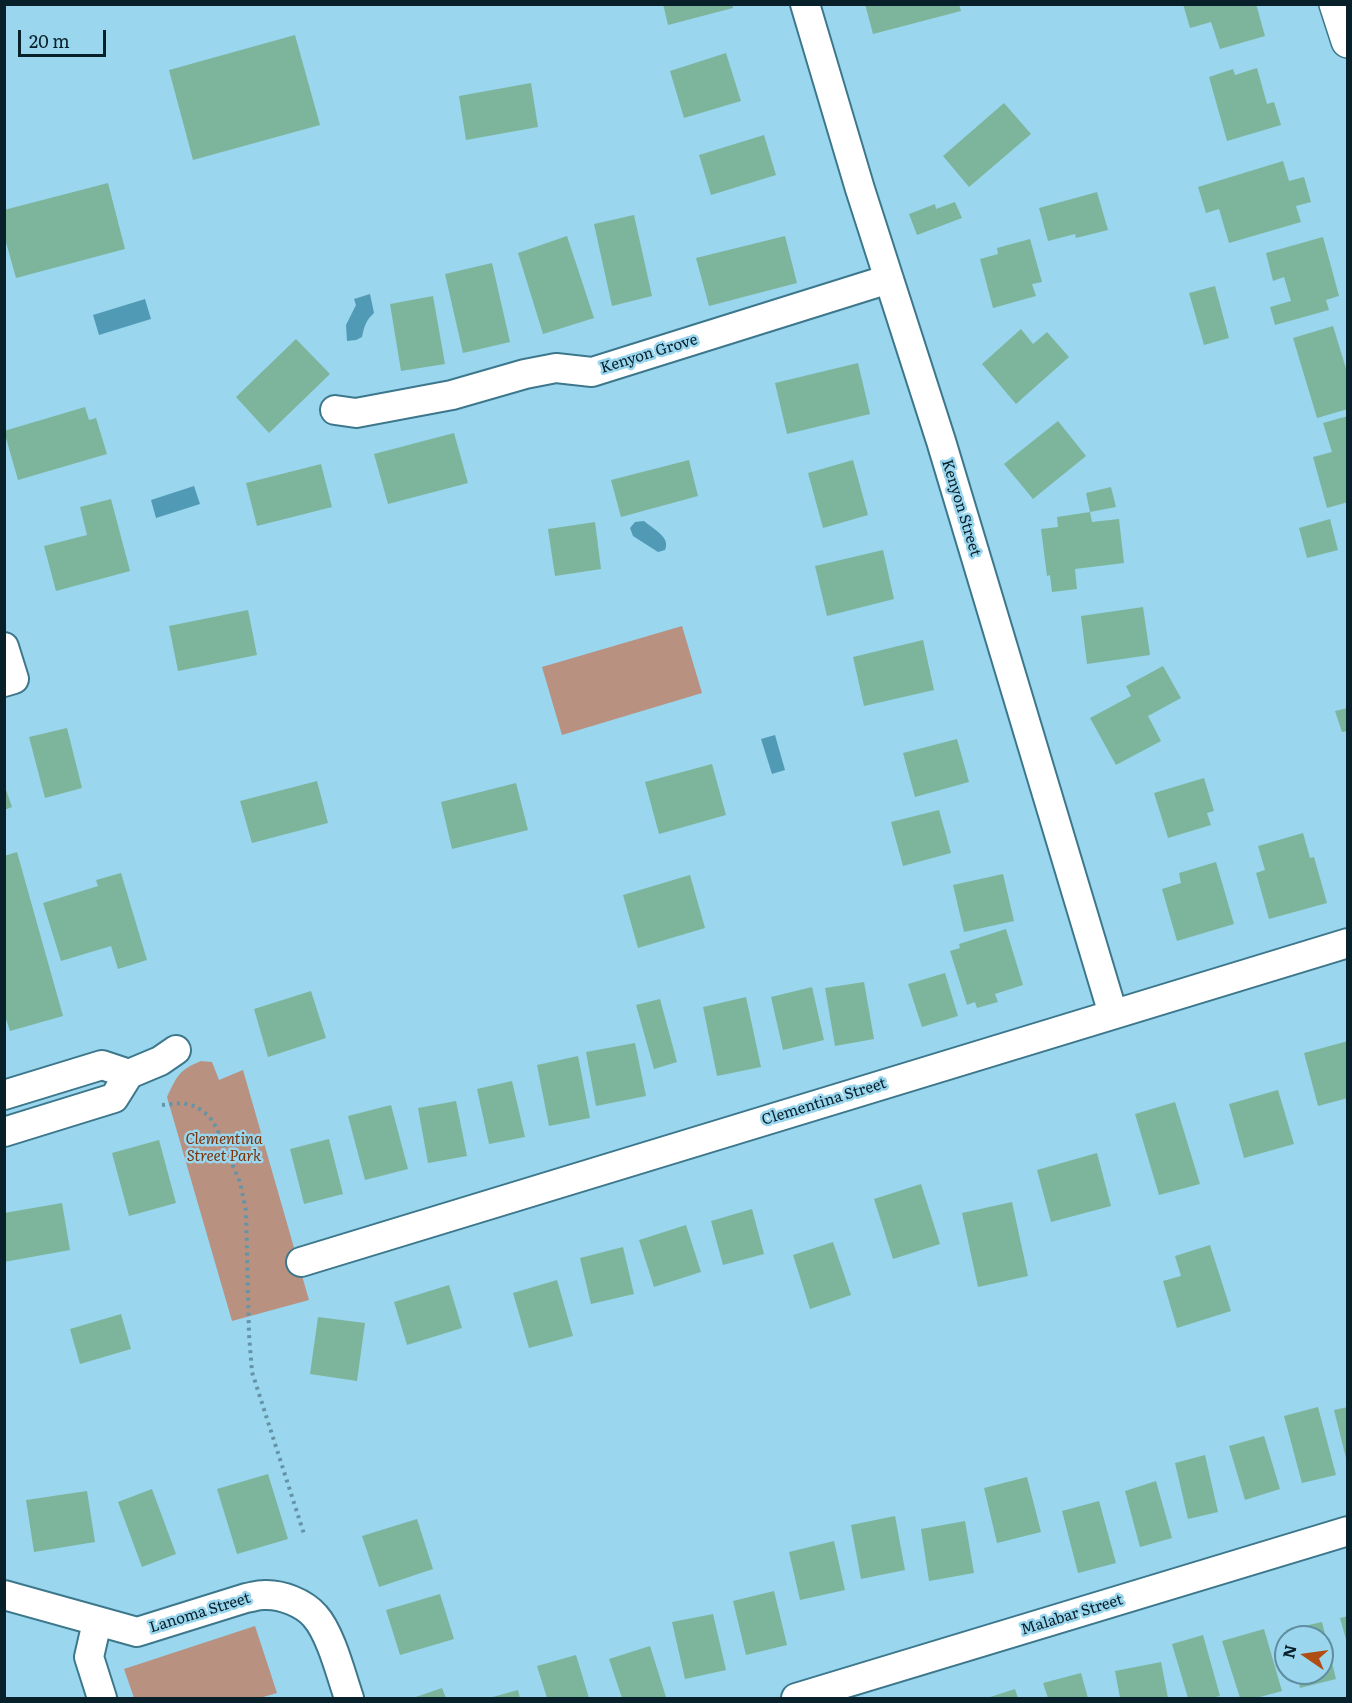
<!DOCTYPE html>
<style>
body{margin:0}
#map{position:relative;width:1352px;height:1703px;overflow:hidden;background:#9ad6ee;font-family:Literata,serif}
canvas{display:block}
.frame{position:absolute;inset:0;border:6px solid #082029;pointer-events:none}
.north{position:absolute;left:1274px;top:1625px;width:60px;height:60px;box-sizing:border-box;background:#9ad6ee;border:2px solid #608d9f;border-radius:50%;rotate:283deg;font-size:16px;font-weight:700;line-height:24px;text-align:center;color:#082029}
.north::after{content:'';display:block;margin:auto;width:21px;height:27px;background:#b04d15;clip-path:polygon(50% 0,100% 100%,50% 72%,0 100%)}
.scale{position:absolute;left:18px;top:30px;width:88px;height:27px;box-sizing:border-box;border:3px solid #082029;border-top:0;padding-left:8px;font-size:18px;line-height:21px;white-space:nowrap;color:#082029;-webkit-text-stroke:4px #9ad6ee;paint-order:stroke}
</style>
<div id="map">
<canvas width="1352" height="1703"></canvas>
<div class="frame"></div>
<div class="north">N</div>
<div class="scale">20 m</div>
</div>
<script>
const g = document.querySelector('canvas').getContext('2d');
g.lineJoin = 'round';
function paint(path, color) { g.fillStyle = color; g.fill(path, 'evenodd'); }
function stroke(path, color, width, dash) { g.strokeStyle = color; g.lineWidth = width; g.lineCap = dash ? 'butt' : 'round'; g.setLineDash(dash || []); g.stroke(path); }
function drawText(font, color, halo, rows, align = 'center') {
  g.font = font + ' Literata,serif'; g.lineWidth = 5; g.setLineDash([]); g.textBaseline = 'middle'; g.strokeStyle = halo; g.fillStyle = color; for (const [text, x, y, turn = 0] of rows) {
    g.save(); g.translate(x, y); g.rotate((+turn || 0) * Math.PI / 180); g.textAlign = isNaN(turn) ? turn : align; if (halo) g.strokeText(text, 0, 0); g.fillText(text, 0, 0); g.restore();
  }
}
paint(new Path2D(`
 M682,626L702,693L562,735L542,667Z
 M201,1061L212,1062L219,1080L243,1070L309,1300L232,1321L167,1097C177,1076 179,1070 201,1061Z
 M255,1626L277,1693L260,1698H134L124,1669Z`), '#b89180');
paint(new Path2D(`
 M370,294L374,313C366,320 364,327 362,337L356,340L347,341L346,325L356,305L354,299Z
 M145,299L151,319L99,335L93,315Z
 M194,486L200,504L156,518L151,500Z
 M644,521C653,529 671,537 665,550L658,552L633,536L630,528L635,522Z
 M775,735L785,770L772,774L761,739Z`), '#519ab5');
paint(new Path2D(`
 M663,4H732L733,8L668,25Z
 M865,4H959L961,11L873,34Z
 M1183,4H1256L1265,36L1220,49L1211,22L1190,28Z
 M295,35L320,125L193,160L169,70Z
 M726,53L741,101L684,118L670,71Z
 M1257,68L1267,104L1274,102L1281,125L1227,141L1209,77L1233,69L1235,75Z
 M531,83L538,127L466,140L459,96Z
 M1004,103L1031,134L969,187L943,156Z
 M764,135L776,175L711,195L699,155Z
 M1283,161L1289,181L1304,177L1311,202L1296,206L1301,222L1229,243L1219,209L1206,213L1198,187Z
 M108,183L125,249L16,278L4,235V210Z
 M1097,192L1108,230L1076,238L1075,234L1048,241L1039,208Z
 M955,202L962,218L917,235L909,214L935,204L936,209Z
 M634,215L652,296L612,306L594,224Z
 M567,236L594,318L543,334L518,253Z
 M785,236L797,283L709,306L696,258Z
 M1323,237L1339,296L1326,300L1329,310L1275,325L1270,307L1291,301L1284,277L1273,281L1266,253Z
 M1030,239L1042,282L1032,284L1036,296L993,308L980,259L998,254L997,248Z
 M492,263L510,342L463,353L445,274Z
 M1215,286L1229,338L1204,345L1189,293Z
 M433,296L445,364L401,371L390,304Z
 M1333,326L1348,375V409L1317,418L1293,338Z
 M1021,329L1033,344L1047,332L1069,357L1016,404L982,364Z
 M296,339L330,374L269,433L236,397Z
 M858,363L870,414L787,434L775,383Z
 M85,407L89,420L96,418L107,454L18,480L4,431Z
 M1348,416V502L1327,508L1313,457L1332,452L1323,423Z
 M1058,421L1086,456L1033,499L1004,464Z
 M454,433L468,483L388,504L374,454Z
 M689,460L698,496L621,517L611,480Z
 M853,460L868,515L823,528L808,473Z
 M321,464L332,507L257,526L246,483Z
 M1111,487L1116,507L1090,512L1086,493Z
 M111,499L130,571L56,591L44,546L87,535L80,507Z
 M1090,512L1092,522L1119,519L1124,563L1075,569L1077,589L1052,592L1050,575L1047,576L1041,529L1058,527L1057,517Z
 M1330,519L1338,550L1307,558L1299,528Z
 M595,522L601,569L555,576L548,529Z
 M883,550L894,599L827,616L815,566Z
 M1143,607L1150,655L1087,664L1081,616Z
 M248,610L257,655L178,671L169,626Z
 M923,640L934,690L864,706L853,657Z
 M1163,666L1181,698L1148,716L1161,741L1116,765L1090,718L1131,696L1126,686Z
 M1348,708V731L1342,732L1335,711Z
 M67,728L82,788L45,798L29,737Z
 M957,739L969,782L915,797L903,753Z
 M712,764L726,815L659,834L645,782Z
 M1204,778L1214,811L1207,813L1211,825L1168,838L1154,793Z
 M317,781L328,823L252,843L240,801Z
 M516,783L528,830L452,849L441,802Z
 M4,784L12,807L4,810Z
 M939,810L951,853L903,866L891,822Z
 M1303,833L1310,858L1314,857L1327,903L1269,919L1256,873L1265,870L1258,846Z
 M17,852L63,1016L10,1031L4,1013V856Z
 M1216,862L1234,924L1177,941L1162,889L1181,883L1179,873Z
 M121,873L147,960L118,969L111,946L61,961L43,903L98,886L96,880Z
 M1003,874L1014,921L964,932L953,885Z
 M690,875L705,928L638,948L623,895Z
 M1006,929L1023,985L995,994L998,1002L977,1008L975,1002L967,1005L950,951L960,948L959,944Z
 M945,973L958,1016L922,1027L908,984Z
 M864,982L874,1039L835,1046L825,988Z
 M812,987L824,1040L783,1050L771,997Z
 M311,991L326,1038L268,1057L254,1009Z
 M746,997L761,1067L717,1076L703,1007Z
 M660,999L677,1062L654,1069L636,1005Z
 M1348,1041V1098L1318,1106L1304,1053Z
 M635,1043L646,1096L596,1106L586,1052Z
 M578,1056L590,1118L549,1126L537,1065Z
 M512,1081L525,1137L489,1144L477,1089Z
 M1278,1090L1294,1144L1244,1158L1229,1104Z
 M456,1101L467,1156L428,1163L418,1108Z
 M1175,1102L1200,1184L1159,1195L1135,1114Z
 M391,1105L408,1169L365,1180L348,1116Z
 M329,1139L343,1194L304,1204L290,1149Z
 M159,1140L176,1203L129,1216L112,1153Z
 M1097,1153L1111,1206L1051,1222L1037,1170Z
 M921,1184L940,1244L893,1259L874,1199Z
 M1012,1202L1028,1276L978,1287L962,1213Z
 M62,1203L70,1250L4,1262V1213Z
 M752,1209L764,1254L723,1265L711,1221Z
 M686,1225L701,1272L654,1287L639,1240Z
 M833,1242L851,1295L810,1309L793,1255Z
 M1210,1245L1231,1311L1177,1328L1163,1281L1181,1276L1175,1256Z
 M623,1247L634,1294L591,1304L580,1258Z
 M557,1280L573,1336L529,1348L513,1293Z
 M449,1285L462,1328L407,1345L394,1302Z
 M121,1314L131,1349L80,1364L70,1329Z
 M318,1317L365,1323L357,1381L310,1374Z
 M1318,1407L1336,1475L1302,1483L1284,1416Z
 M1348,1407V1462H1347L1334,1410Z
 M1264,1436L1280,1489L1245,1500L1229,1446Z
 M1205,1455L1218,1512L1188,1519L1175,1463Z
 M268,1474L288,1539L237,1554L217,1489Z
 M1027,1477L1041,1532L997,1543L984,1488Z
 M1156,1481L1172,1538L1140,1547L1125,1491Z
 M152,1489L176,1554L142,1567L118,1502Z
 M87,1491L95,1542L34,1552L26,1500Z
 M1099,1501L1116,1563L1078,1573L1062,1511Z
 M895,1516L905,1570L861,1579L851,1525Z
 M417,1519L433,1569L379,1587L362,1536Z
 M965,1521L974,1573L929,1581L921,1529Z
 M834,1541L845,1590L800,1600L789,1552Z
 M774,1591L787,1645L746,1655L733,1601Z
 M440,1594L454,1639L400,1655L386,1610Z
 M713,1614L726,1670L685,1679L672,1622Z
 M1348,1616V1643H1347L1340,1618Z
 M1322,1622L1336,1679L1300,1688L1297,1673H1322V1637H1288L1286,1630Z
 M1264,1629L1282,1691L1256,1698H1240L1222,1641Z
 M1203,1635L1220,1696L1211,1698H1188L1172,1644Z
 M650,1646L666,1697L660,1698H622L609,1659Z
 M576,1655L589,1698H547L537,1666Z
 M1161,1662L1168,1698H1120L1115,1671Z
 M1081,1673L1088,1698H1048L1043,1683Z
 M442,1688L446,1698H413Z
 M1015,1689L1018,1698H987Z
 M518,1690L520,1698H489Z`), '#7db59c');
const street = new Path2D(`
 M805,4L860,189L941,441L1113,1014
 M335,410L356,413L452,395L525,374L556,368L592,372L889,279
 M4,647L14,679L4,682
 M4,1095L102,1065L129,1074
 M4,1132L114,1098L129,1074L160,1061L176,1050
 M301,1262L1348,943
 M4,1595L137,1632L246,1598C252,1597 258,1595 264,1595C281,1594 304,1603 315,1616C331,1634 341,1675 349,1698
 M97,1622L89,1657L102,1698
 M796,1698L1348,1531`);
const secondary = new Path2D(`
 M1336,4L1348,41`);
stroke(street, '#3d778c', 32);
stroke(secondary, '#3d778c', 36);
stroke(new Path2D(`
 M162,1105L183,1103L197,1107L209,1116L216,1127L240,1182L246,1211L249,1334L252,1372L304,1534`), '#6594a6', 4, [3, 4.5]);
stroke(street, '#fff', 28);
stroke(secondary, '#fff', 33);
drawText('15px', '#082029', '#9ad6ee', [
 ["Kenyon Grove",649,354,-17],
 ["Kenyon Street",961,508,73],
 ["Clementina Street",824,1102,-17],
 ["Lanoma Street",200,1613,-17],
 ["Malabar Street",1072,1615,-17]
]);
drawText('italic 15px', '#7b3207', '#9ad6ee', [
 ["Clementina",224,1140],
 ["Street Park",224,1157]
]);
</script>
